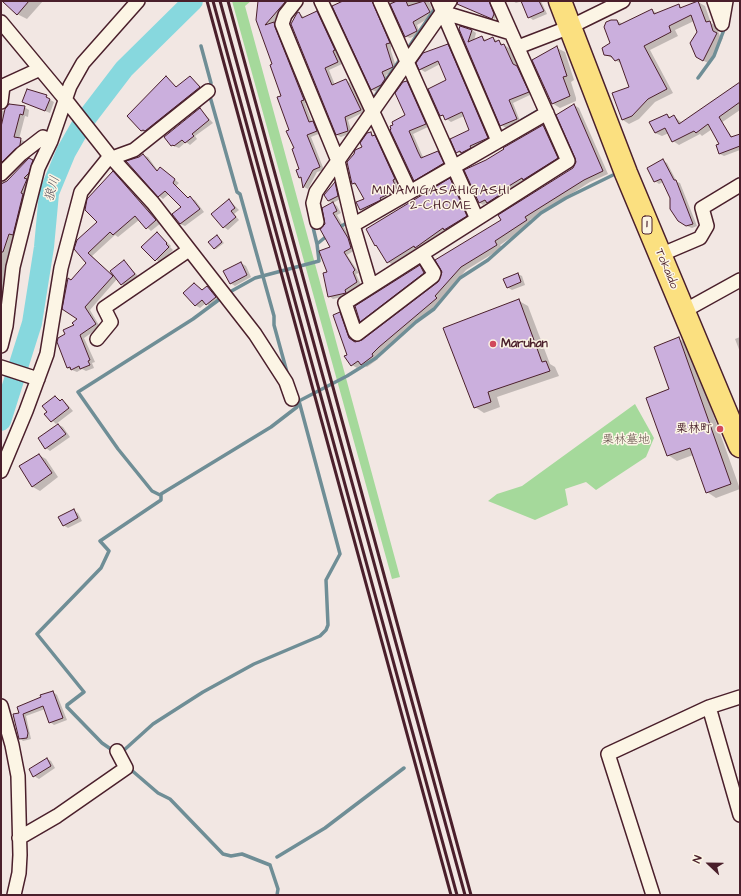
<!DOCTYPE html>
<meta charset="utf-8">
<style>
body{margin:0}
#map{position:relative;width:741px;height:896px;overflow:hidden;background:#f2e7e3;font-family:"Architects Daughter",sans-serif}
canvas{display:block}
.frame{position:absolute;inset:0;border:2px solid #4a1f2b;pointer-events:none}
.north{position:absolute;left:689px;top:844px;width:40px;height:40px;-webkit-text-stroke:3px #fcf5e5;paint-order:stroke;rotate:292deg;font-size:11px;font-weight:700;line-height:16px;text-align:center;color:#4a1f2b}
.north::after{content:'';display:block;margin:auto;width:14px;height:18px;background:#4a1f2b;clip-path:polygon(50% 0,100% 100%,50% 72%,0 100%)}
</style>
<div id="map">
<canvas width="741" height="896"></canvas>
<div class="frame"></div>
<div class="north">N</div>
</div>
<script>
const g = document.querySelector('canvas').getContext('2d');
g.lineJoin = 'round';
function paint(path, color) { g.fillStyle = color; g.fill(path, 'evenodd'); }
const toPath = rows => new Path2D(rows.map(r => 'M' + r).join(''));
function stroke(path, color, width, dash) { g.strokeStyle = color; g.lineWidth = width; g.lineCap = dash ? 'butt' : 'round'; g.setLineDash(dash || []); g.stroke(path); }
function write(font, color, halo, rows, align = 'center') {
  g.font = font + ' "Architects Daughter","Klee One",sans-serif'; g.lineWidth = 3; g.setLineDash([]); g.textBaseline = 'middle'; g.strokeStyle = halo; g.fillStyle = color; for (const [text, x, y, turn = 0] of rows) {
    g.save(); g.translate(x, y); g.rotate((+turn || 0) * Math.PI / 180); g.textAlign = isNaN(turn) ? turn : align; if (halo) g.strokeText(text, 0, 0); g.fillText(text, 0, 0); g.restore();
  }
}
const green = toPath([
 [232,1,251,1,245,6,400,577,392,579],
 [635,404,654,438,646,457,596,490,586,482,565,489,568,505,535,520,488,501,497,494,522,486]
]);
const shadow = toPath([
 [7,1,43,1,27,19,17,14],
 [260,1,292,1,274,23,279,25,308,102,305,103,312,122,317,124,321,133,311,137,324,170,317,172,308,189,304,187,302,179,299,177,300,170,282,96,274,64,257,20],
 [346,1,377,1,394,45,391,47,391,51,397,70,386,75,389,82,386,88,377,92,372,90,334,7],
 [390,1,429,1,434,15,417,25,420,34,410,38,405,36],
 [460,1,490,1,496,16,495,19,461,5],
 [513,1,541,1,547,14,533,20,529,17,522,1,516,3],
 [698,2,705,6,711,23,716,26,720,36,723,38,710,64,696,57,698,32,694,21,675,30,678,36,650,50,673,93,655,102,639,119,629,124,623,120,630,88,622,64,605,54,612,43,617,21,623,24,652,10,658,14,678,5,683,8],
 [317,12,321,15,339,52,337,53,342,64,329,70,335,85,346,80,350,83,364,112,348,120,352,133,341,137,337,135,292,24,299,13,305,18],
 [460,29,472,30,476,33,474,41,482,38,487,40,493,38,509,48,518,67,522,70,532,94,513,103,520,121,506,128,501,125],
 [448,45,452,48,492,140,466,155,457,152,471,131,464,116,451,122,441,115,447,81,440,64,425,72,420,69],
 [557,48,565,52,574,80,571,82,576,98,576,101,560,108,552,103],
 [190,77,204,90,146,133,141,131,166,78,177,88],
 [407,82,411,84,430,126,413,134,422,155,424,158,438,152,442,155,447,166,419,182,415,180,407,116],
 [740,84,740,110,702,136,700,134,679,145,673,141,669,133,662,136,655,133,667,115,671,118,674,116,682,123],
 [40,94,54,102,50,113,28,104],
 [9,105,24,107,29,110,28,117,25,116,19,139,26,142,1,171,1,131,3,121,1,120,1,110,4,111],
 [574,105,579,108,608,174,590,182,530,220,532,223,500,245,502,248,466,270,440,300,441,301,384,350,376,357,378,359,367,367,362,364,357,368,352,365,348,355,340,313,345,317,354,342,362,341,439,283,502,220,499,215,576,166],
 [200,109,213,123,195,136,197,139,190,145,186,142,179,148,171,145],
 [543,126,547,129,561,160,528,181,525,180,502,194,504,197,492,204,488,202,483,205,480,203,486,161],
 [726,129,733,138,740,135,740,150,724,156,720,154],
 [371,133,379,139,399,182,396,183,401,193,366,212,361,210,358,203,365,199,357,186,353,184,348,163,363,148],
 [143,155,148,157,158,171,160,168,179,183,176,186,189,199,195,200,204,212,185,226,180,224,182,207,169,194,163,199,159,196,128,162],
 [30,159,35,162,18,237,14,236,6,263,11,265,5,294,1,292,1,182,7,181],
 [663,161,667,163,677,182,680,183,697,226,692,228,687,226,663,182,659,184,655,181],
 [113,172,118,175,161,223,151,231,139,220,118,237,115,235,92,256,110,273,124,261,138,276,125,287,117,279,90,310,100,327,84,338,95,362,92,363,94,368,86,371,82,369,77,372,67,368,66,335,78,319,71,281,88,263,75,249,99,222],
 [450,179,454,182,471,219,420,249,418,248,393,265,388,262,376,245,367,229],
 [335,184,339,186,342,198,333,203,337,206,341,213,337,215,352,241,355,250,347,255,359,273,356,274,361,285,349,293,350,295,333,299,329,296,328,273,332,248,326,224,333,203,328,201],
 [229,200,239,210,234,214,239,220,228,230,224,227],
 [157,233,171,246,170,247,173,250,160,263,143,247],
 [217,236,224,243,216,249,214,248],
 [241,263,246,266,251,277,235,286,230,283],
 [420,266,427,275,364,323,361,321],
 [518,274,522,276,525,285,512,290,507,287],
 [199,287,203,291,207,287,212,290,220,300,211,307,206,303,200,308,195,305],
 [519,301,528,306,550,364,555,367,559,376,497,397,500,407,484,413,475,407],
 [740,337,740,352,735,339],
 [679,339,688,344,740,489,716,498,707,492,693,455,677,461,668,455,670,390],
 [55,397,66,403,73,411,56,424,46,414],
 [59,425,63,427,70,437,50,451,46,448],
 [39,455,46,459,58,477,40,491,33,487,21,467],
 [74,511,78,513,82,521,68,528,63,525],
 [53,692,57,695,67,720,54,725,50,722,45,709,26,716,31,739,23,741,20,738,21,714],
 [47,759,51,761,55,768,39,779,34,776]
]);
const stream = toPath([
 [201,46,211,83,209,93,237,192,240,194,274,316,274,325,288,376],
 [406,51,436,7],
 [698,78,714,56,725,27],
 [373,99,401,58],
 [522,120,539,110],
 [338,228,350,221],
 [317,244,328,235],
 [160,495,152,491,118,449,78,392,193,319,228,293,255,278,319,261,317,244,312,223],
 [115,752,102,743,67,707,67,705,84,692,37,634,101,568,109,551,100,541,161,500,161,494,271,427,297,407,295,399],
 [122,755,123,751,153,724,203,692,254,664,320,636,326,630,328,625,326,580,340,554,299,401,347,376,376,358,416,322,434,309,460,278,488,260,541,213,566,198,613,175],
 [129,768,158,793,170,799,223,854,231,856,242,854,270,865],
 [277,857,325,828,404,768],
 [270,865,278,889,277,895]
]);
const river = toPath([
 [1,421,32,323,44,247,49,193,66,152,82,124,124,69,193,1]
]);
const building = toPath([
 [2,1,29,1,17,15,2,1],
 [258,1,286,1,265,25,274,22,275,27,304,100,301,101,309,122,313,121,317,131,307,135,320,167,313,170,303,188,301,177,299,178,296,170,299,169,292,149,294,148,286,131,289,130,277,97,281,96,270,65,272,64,256,20,258,1],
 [343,1,372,1,390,43,386,44,387,48,393,67,382,72,385,79,381,85,371,90,332,6,343,1],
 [397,1,406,1,408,6,424,1,430,12,413,22,417,31,405,37,390,4,397,1],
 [458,1,489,1,494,14,492,19,457,4,458,1],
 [521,1,539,1,544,11,528,18,521,1],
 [698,1,706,22,710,21,713,31,717,33,703,61,696,57,690,43,697,32,691,15,669,26,671,32,644,46,667,89,648,99,632,116,622,120,612,93,629,87,619,59,615,61,611,56,604,55,602,48,610,43,604,27,606,22,611,20,617,20,619,25,652,9,654,14,679,4,680,8,698,1],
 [317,11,335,50,333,51,338,62,325,68,332,85,346,79,361,110,345,117,348,131,336,135,291,24,297,13,299,12,302,18,317,11],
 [460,26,472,30,468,42,482,36,484,41,493,37,495,42,499,40,501,45,504,44,513,64,517,66,529,92,509,100,517,119,500,126,459,29,460,26],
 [448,44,488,138,470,146,471,148,461,153,460,151,456,153,450,139,469,130,462,112,445,120,443,115,440,116,428,89,446,80,438,61,419,70,416,63,423,53,448,44],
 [557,46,567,76,563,77,570,96,552,104,532,60,557,46],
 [166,76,176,87,190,76,200,87,145,131,143,130,141,131,127,116,166,76],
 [407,81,426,124,409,131,418,152,421,158,438,151,444,163,414,181,390,130,391,129,390,126,393,125,392,122,405,115,395,93,403,82,407,81],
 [740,82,740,102,719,117,731,137,740,134,740,146,719,154,716,145,719,144,708,124,696,133,694,131,672,142,665,128,655,133,649,122,667,114,669,118,674,115,679,124,740,82],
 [27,89,47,95,46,97,50,99,45,111,22,102,27,89],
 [9,104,25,106,23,115,20,114,14,137,21,138,20,145,1,163,1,127,5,109,9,104],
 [574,104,603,171,584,180,525,217,527,220,495,241,497,245,461,267,435,296,437,298,379,347,372,354,373,356,361,365,358,361,351,366,344,356,347,355,333,315,340,312,349,338,355,342,362,340,438,282,442,272,435,260,501,220,498,215,573,168,576,162,575,158,556,115,574,104],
 [200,108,209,120,192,134,194,136,185,143,182,140,174,146,173,145,171,146,164,137,200,108],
 [543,125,558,158,523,180,522,178,499,192,501,194,487,203,485,200,479,203,464,170,486,160,504,149,503,148,543,125],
 [371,132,372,136,375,135,395,179,393,180,397,190,380,198,381,200,360,210,356,202,364,199,355,183,352,184,347,162,354,154,355,150,362,147,360,143,367,133,371,132],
 [143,154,157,171,160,167,175,179,173,183,188,198,190,196,200,209,180,224,172,214,181,207,165,191,158,197,126,161,139,157,143,154],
 [29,158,33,160,29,173,24,178,27,179,21,193,23,194,13,235,9,234,3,252,1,252,1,184,7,181,29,158],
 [663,159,674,180,676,180,693,224,686,226,678,221,670,209,670,198,661,179,654,182,647,168,663,159],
 [113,171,156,220,146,229,135,216,113,235,110,232,88,253,113,276,85,307,96,324,80,335,90,360,88,361,90,365,80,369,79,366,71,370,70,367,67,368,57,342,58,338,65,334,63,330,74,325,72,323,77,319,62,309,68,278,71,280,86,263,74,249,77,240,97,222,85,210,87,199,113,171],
 [450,178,467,216,444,230,443,228,415,248,414,246,387,263,376,245,375,246,366,229,450,178],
 [335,182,338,196,328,201,324,195,335,182],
 [229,199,235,208,231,211,236,217,223,228,211,214,229,199],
 [333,202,337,211,333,213,348,238,351,248,344,252,355,270,353,272,357,282,345,290,346,293,328,297,323,273,327,272,319,251,330,247,320,229,325,224,322,208,333,202],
 [157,232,167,243,166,244,169,247,155,261,141,247,157,232],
 [217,235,222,242,214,249,208,242,217,235],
 [124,260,135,274,121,285,110,271,124,260],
 [241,262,247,275,230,284,223,271,241,262],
 [420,265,424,273,360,322,355,306,420,265],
 [518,273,521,282,507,288,503,279,518,273],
 [194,283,202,290,207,286,216,297,206,305,202,300,195,306,183,293,194,283],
 [519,299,542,362,546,361,550,371,488,392,491,402,474,408,443,328,519,299],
 [679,337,731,484,706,493,690,448,667,456,646,398,669,389,654,347,679,337],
 [55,396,60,401,62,399,69,408,51,422,44,414,47,412,42,406,55,396],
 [58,424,66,434,45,449,38,438,58,424],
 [39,454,52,473,32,487,19,466,39,454],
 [74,509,78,518,63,526,58,517,74,509],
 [53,691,63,718,49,723,43,706,23,714,28,733,27,738,19,739,13,714,19,713,17,707,41,697,40,695,53,691],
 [47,758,51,766,33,777,29,769,47,758]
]);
const street = toPath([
 [296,1,285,15,282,24,338,161,353,225,371,286],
 [321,1,410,192],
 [380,1,477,219],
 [438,1,498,141],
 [714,1,722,24],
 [442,12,511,33],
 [1,22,65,99,110,156,153,203,255,334,286,382,292,399],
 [722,24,726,1],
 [518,47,570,27,623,1],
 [3,86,40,69],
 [1,102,3,86],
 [112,158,134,150,208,91],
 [1,174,21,154,43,137,51,141],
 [317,222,313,203,316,192,450,1],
 [353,225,547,113],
 [422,254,434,273,433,276,357,334,355,332,345,303,568,161,497,1],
 [660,255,700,238,707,226,702,208,740,185],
 [684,311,740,280],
 [97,339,111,322,104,308,189,250],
 [1,346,6,326,13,267,38,168,51,141,70,86,83,63,138,1],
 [1,367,38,379],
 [1,471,26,411,47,354,61,268,81,192,110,156],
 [1,706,12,745,18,776,20,855,19,873,14,895],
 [709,707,740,815],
 [19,838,57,816,126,768,117,751],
 [653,895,608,754,709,707,740,697]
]);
const highway = toPath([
 [560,1,626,173,740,446]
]);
const rail = toPath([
 [207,1,451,895],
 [213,1,457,895],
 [220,1,465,895],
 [228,1,471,895]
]);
const markers = [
 [493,344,4,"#d1495b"],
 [720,429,4,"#d1495b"]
];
const shields = [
 [647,225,10]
];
const shieldNames = [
 ["1",647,225]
];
const streetNames = [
 ["Tokaido",666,269,67]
];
const poiNames = [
 ["Maruhan",501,344],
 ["栗林町",712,429,"right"]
];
const parkNames = [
 ["栗林墓地",626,440]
];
const waterNames = [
 ["狼川",53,189,-75]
];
const neighbourhoodNames = [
 ["MINAMIGASAHIGASHI",441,191],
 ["2-CHOME",441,206]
];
paint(green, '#a5d99b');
paint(shadow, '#0003');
stroke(stream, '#6f8e96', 3.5);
stroke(river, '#87d8de', 20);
paint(building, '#cbafdd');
stroke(building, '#4a1f2b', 1);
stroke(street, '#4a1f2b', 16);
stroke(highway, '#4a1f2b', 25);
stroke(street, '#fcf5e5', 13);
stroke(highway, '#fbe080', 22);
stroke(rail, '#4a1f2b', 3);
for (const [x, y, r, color] of markers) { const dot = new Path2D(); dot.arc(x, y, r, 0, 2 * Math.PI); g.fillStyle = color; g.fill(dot); stroke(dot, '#fcf5e5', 1.5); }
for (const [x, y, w] of shields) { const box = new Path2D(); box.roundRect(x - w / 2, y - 9, w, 18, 3); g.fillStyle = '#fcf5e5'; g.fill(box); stroke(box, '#4a1f2b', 1); }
write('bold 11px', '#4a1f2b', null, shieldNames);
write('12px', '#4a1f2b', '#fcf5e5', streetNames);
write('bold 12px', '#4a1f2b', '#fcf5e5', poiNames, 'left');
write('12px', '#614e47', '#fcf5e5', parkNames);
write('italic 13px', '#5c5661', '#fcf5e5', waterNames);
g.letterSpacing = '1px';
write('13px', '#4a1f2b', '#fcf5e5', neighbourhoodNames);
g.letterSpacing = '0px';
</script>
